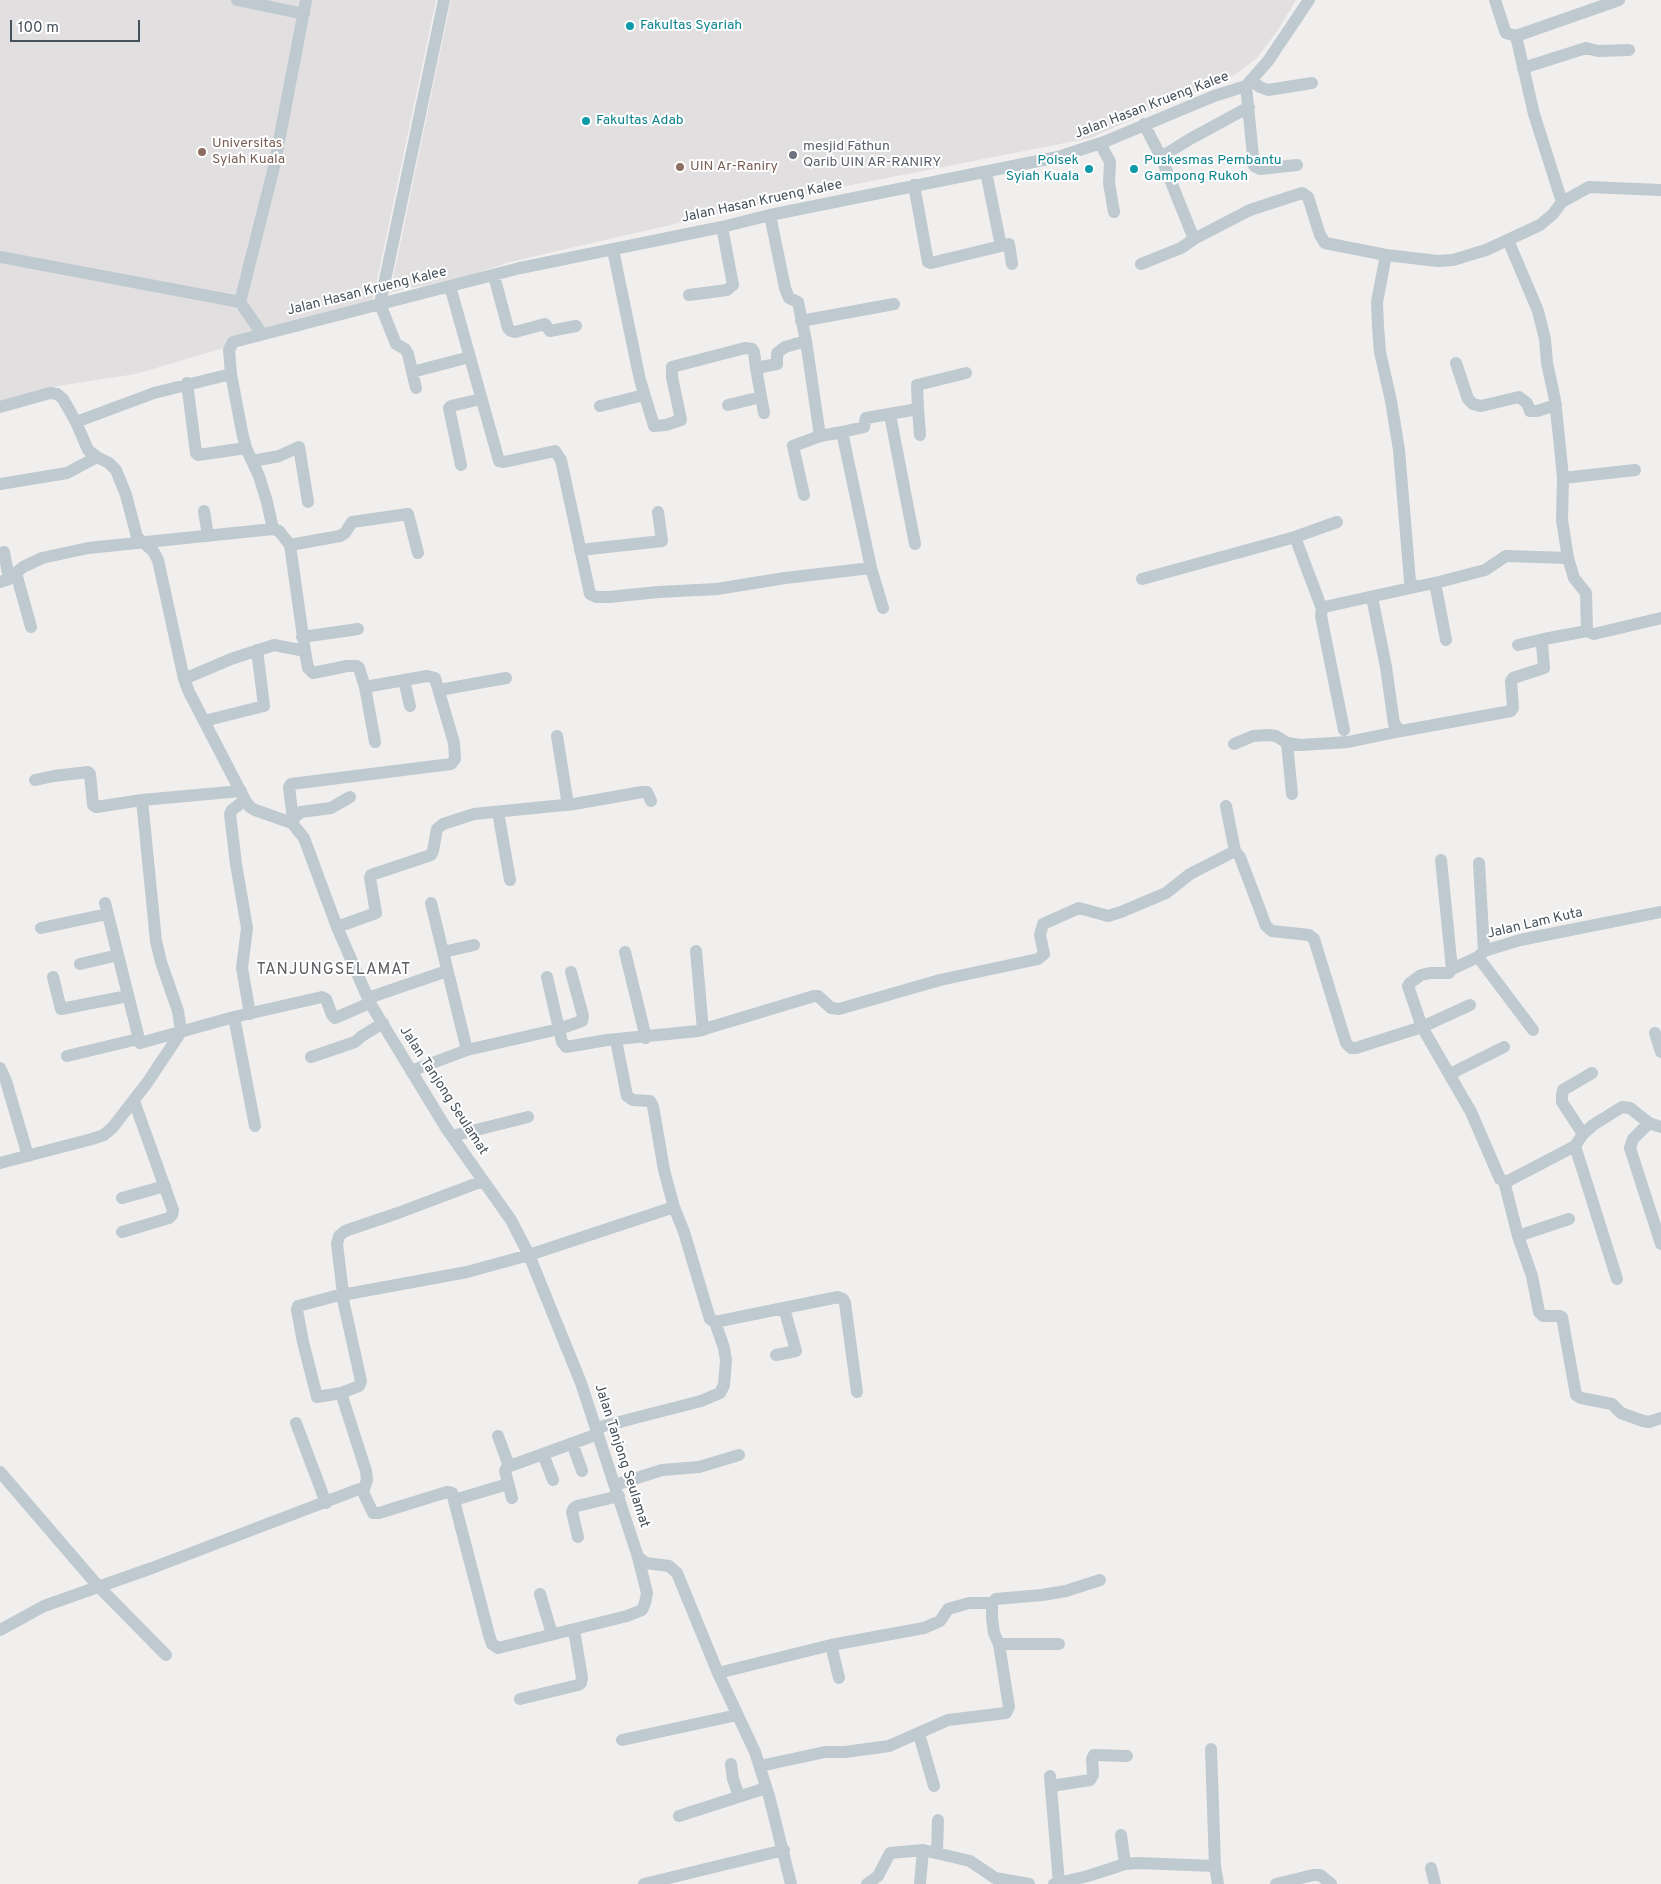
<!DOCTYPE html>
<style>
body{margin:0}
#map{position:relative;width:1661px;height:1884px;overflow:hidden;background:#f1eeee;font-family:Overpass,sans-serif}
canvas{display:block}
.scale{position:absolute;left:10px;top:20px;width:130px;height:22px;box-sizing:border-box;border:2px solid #46525b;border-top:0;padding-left:6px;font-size:15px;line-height:18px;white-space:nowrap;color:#46525b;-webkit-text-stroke:4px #fff;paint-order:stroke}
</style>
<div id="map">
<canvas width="1661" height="1884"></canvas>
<div class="scale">100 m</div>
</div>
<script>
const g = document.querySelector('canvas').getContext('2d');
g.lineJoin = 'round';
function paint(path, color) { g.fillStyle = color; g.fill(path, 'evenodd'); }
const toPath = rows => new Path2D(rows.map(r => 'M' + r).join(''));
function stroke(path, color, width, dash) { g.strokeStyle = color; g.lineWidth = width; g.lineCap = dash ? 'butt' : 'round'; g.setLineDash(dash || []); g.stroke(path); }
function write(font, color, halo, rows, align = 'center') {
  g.font = font + ' Overpass,sans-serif'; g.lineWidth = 4; g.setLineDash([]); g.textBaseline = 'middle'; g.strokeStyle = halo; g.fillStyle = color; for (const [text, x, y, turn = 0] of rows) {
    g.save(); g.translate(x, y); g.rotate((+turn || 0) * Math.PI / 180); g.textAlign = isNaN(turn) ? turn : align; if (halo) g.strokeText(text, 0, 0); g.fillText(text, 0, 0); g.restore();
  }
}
const education = toPath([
 [0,0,436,0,372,304,136,374,57,386,0,403],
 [451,0,1296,0,1278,30,1257,58,1236,74,1090,138,796,196,510,262,444,284,408,288,390,293]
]);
const minor = toPath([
 [237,0,304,14],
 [1495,0,1505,31,1506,33,1516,36,1534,114,1562,202],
 [1516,36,1619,0],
 [1523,68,1586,48,1598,51,1629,50],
 [1251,80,1260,87,1268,90,1312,83],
 [1246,86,1254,166,1260,169,1297,165],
 [1144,124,1161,157,1194,239,1250,210,1302,193,1308,197,1320,235,1325,243,1386,255,1438,261,1453,260,1486,250,1540,225,1553,214,1562,202,1589,187,1661,190],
 [1100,143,1110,162,1109,183,1114,212],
 [1161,157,1190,139,1249,107],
 [986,172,1001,246,1009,244,1012,264],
 [914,185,928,262,931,263,1001,246],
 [613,250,640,380,654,426,666,425,681,420,672,377,672,367,745,348,752,349,754,352,756,368,777,364,777,353,785,347,806,341,798,302,789,298,785,288,770,215],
 [1386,255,1377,302,1378,326,1380,352,1391,401,1399,450,1410,581,1415,587,1439,582,1485,570,1506,556,1568,558],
 [0,257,240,302,262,334],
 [1141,264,1181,248,1194,239],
 [494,276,508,328,511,331,515,332,545,324,550,331,576,326],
 [450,286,499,461,504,462,555,451,561,460,590,594,596,597,609,597,658,592,717,589,785,578,871,568],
 [689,295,727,290,733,285,722,227],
 [240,302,274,167,306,0],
 [801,321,894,304],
 [806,341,820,436,842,432,871,568,883,608],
 [1456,363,1468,399,1473,404,1481,406,1519,397,1527,403,1530,411,1537,411,1556,405],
 [756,368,764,413],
 [412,372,470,357],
 [187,383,196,453,198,455,246,448],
 [416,388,408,354,405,349,396,344,380,304,444,0],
 [728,405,761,397],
 [600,406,644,395],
 [0,407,50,393,57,394,63,399,76,422,88,450,97,457,109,463,116,470,126,495,137,537,153,551,158,560,184,679,189,692,245,800,250,807,255,810,292,823,304,838,337,927,370,1003,446,1128,511,1220,529,1255,581,1383,638,1557,646,1563,669,1566,677,1573,718,1673,755,1752,769,1796,791,1884],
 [918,409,920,435],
 [890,415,915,544],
 [76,422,154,393,231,374],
 [842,432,864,427,866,418,918,409,917,385,966,373],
 [253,461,279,456,299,447,308,502],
 [461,465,449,408,451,406,481,399],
 [1563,478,1635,470],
 [0,484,67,473,97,457],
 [804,495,793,446,820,436],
 [204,511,208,536],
 [273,529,267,502,259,476,246,448,242,432,231,374,229,350,233,342,520,268,722,227,770,215,1058,157,1104,142,1214,96,1246,86,1268,61,1309,0],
 [1295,537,1337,522],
 [580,550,662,541,658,512],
 [4,552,9,579],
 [16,573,23,567,42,558,88,548,273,529,279,531,290,545],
 [1142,579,1295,537,1322,609],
 [0,582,9,579,16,573,31,627],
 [1435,583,1446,640],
 [1372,597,1386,667,1394,724,1401,731,1511,711,1513,708,1511,681,1513,678,1544,668,1542,644,1544,639,1587,631,1586,593,1574,578,1568,558,1562,520,1563,478,1560,447,1555,400,1547,363,1545,339,1538,311,1508,240],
 [1587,631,1594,634,1661,618],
 [302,637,358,629],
 [1518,645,1544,639],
 [305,651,308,668,313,673,347,666,357,666,359,668,365,687,375,742],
 [184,679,231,659,274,645,305,651,290,545,340,536,345,533,352,522,408,514,418,553],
 [404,680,410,706],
 [439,690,506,678],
 [204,721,264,706,257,650],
 [1344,730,1321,616,1322,609,1324,607,1415,587],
 [557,736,568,805],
 [1287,743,1292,794],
 [1234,744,1253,736,1269,735,1276,736,1287,743,1301,745,1348,742,1401,731],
 [35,780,54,776,88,772,90,774,93,805,96,807,142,800,241,791],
 [245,800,232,810,230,814,236,864,247,928,242,968,250,1014],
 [1226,806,1235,851,1240,857,1266,926,1272,931,1309,935,1314,939,1346,1043,1351,1048,1356,1048,1422,1027,1470,1005],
 [498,812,510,880],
 [293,819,301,812,331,808,350,797],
 [292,823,293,819,289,787,291,784,451,764,455,759,454,743,435,678,427,676,365,687],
 [1441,860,1452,969],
 [1479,863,1484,951],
 [105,903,140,1043,234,1017,322,997,326,999,332,1015,335,1018,370,1003],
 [431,903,467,1050],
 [1661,912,1520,940,1484,951,1478,957,1452,969,1449,973,1430,973,1421,975,1410,983,1408,986,1422,1027,1471,1112,1500,1179,1504,1181,1508,1181,1575,1146,1583,1134,1593,1125,1622,1107,1630,1108,1649,1123,1661,1127],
 [337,927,376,913,370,878,371,875,431,855,433,851,437,829,443,824,474,814,574,804,642,792,647,792,651,801],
 [41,928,107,914],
 [696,951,703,1030],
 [443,952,474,945],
 [625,952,646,1038],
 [1478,957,1533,1030],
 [80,964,118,955],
 [53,977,61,1009,128,996],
 [547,977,562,1042,566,1047,607,1040,698,1031,814,996,818,996,831,1008,839,1009,940,980,1038,959,1044,954,1040,935,1043,924,1079,908,1108,916,1121,912,1166,893,1190,874,1235,851],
 [368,998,447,971],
 [234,1017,255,1126],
 [1655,1033,1661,1052],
 [616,1040,627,1096,633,1100,650,1101,653,1106,664,1170,674,1207,684,1232,710,1319,715,1322,838,1297,843,1299,845,1303,857,1392],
 [67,1056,138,1039],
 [311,1057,355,1042,362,1036,383,1023],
 [0,1068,6,1081,28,1156],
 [411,1071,467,1050,559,1029,582,1021,583,1016,571,972],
 [1450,1074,1504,1047],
 [1649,1123,1633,1139,1630,1148,1661,1244],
 [1583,1134,1562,1102,1562,1095,1563,1090,1592,1073],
 [452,1136,528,1117],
 [1575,1146,1617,1279],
 [0,1163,92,1139,104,1135,113,1127,147,1083,181,1032,178,1011,161,962,156,941,142,800],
 [1504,1181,1518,1236,1532,1276,1539,1312,1543,1316,1560,1316,1562,1317,1576,1395,1581,1398,1612,1404,1621,1413,1643,1421,1649,1422,1661,1418],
 [122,1198,165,1186],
 [122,1232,169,1218,172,1215,173,1210,134,1101],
 [1518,1236,1569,1219],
 [776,1355,796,1351,784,1308],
 [341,1393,359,1386,361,1381,342,1295,467,1272,529,1255,674,1207],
 [296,1423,326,1503],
 [596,1428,701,1401,720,1393,724,1385,726,1360,724,1348,715,1322],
 [498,1436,509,1466],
 [572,1443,582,1471],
 [543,1454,553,1480],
 [0,1472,98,1586,166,1655],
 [615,1485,662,1470,699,1467,739,1455],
 [363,1492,367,1480,366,1471,341,1393,317,1397,303,1342,297,1310,298,1306,343,1294,337,1244,339,1236,345,1231,398,1213,483,1181],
 [512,1498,505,1471,507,1467,598,1434],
 [454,1500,508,1484],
 [578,1537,572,1512,574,1508,577,1506,619,1496],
 [540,1594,552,1634],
 [0,1630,44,1606,152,1568,359,1489,363,1492,373,1513,379,1513,447,1492,452,1493,489,1635,492,1644,498,1648,627,1616,642,1610,645,1603,647,1593,638,1557],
 [999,1644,1059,1644],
 [831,1645,839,1678],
 [718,1673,831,1645,924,1628,940,1621,948,1609,969,1603,992,1603,996,1599,1042,1595,1066,1591,1100,1580],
 [520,1699,578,1685,581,1683,582,1678,574,1630],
 [919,1734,934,1786],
 [622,1740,737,1715],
 [1211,1749,1215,1866],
 [731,1764,733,1779,739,1796],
 [760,1766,825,1752,845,1752,889,1746,948,1720,1006,1713,1009,1707,999,1644,994,1633,992,1618,992,1603],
 [1050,1776,1059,1883],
 [1051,1786,1090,1780,1093,1775,1092,1759,1094,1755,1127,1756],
 [679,1816,766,1788],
 [1121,1835,1125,1864],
 [937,1852,938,1820],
 [1431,1868,1435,1884],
 [644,1884,784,1850],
 [867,1884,878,1876,890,1853,923,1850,970,1861,995,1878,1029,1884],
 [920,1884,923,1850],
 [1054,1884,1088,1876,1125,1864,1137,1863,1215,1866,1218,1884],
 [1276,1884,1313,1875,1320,1875,1331,1884]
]);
const markers = [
 [630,26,5,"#0f9aa8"],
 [586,121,5,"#0f9aa8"],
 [202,152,5,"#8d6e63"],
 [793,155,5,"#6b7280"],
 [680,167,5,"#8d6e63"],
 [1089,169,5,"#0f9aa8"],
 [1134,169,5,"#0f9aa8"]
];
const cultureNames = [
 ["Fakultas Syariah",640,26],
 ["Fakultas Adab",596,121],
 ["Polsek",1079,161,"right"],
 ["Syiah Kuala",1079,177,"right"],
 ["Puskesmas Pembantu",1144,161],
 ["Gampong Rukoh",1144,177]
];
const streetNames = [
 ["Jalan Hasan Krueng Kalee",1152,106,-21],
 ["Jalan Hasan Krueng Kalee",762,202,-12],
 ["Jalan Hasan Krueng Kalee",367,292,-14],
 ["Jalan Lam Kuta",1535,924,-13],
 ["Jalan Tanjong Seulamat",443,1091,57],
 ["Jalan Tanjong Seulamat",621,1456,72]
];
const educationNames = [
 ["Universitas",212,144],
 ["Syiah Kuala",212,160],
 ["UIN Ar-Raniry",690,167]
];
const worshipNames = [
 ["mesjid Fathun",803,147],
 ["Qarib UIN AR-RANIRY",803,163]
];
const quarterNames = [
 ["TANJUNGSELAMAT",334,971]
];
paint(education, '#e2dfe0');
stroke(minor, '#bec9d0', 12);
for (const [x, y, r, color] of markers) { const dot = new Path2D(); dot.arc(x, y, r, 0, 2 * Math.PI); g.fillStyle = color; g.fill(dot); stroke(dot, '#fff', 2); }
write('14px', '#0d838f', '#fff', cultureNames, 'left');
write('14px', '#46525b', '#fff', streetNames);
write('14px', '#785e54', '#fff', educationNames, 'left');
write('14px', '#5b616d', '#fff', worshipNames, 'left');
g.letterSpacing = '1px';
write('16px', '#5b5f63', '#fff', quarterNames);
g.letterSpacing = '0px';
</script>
